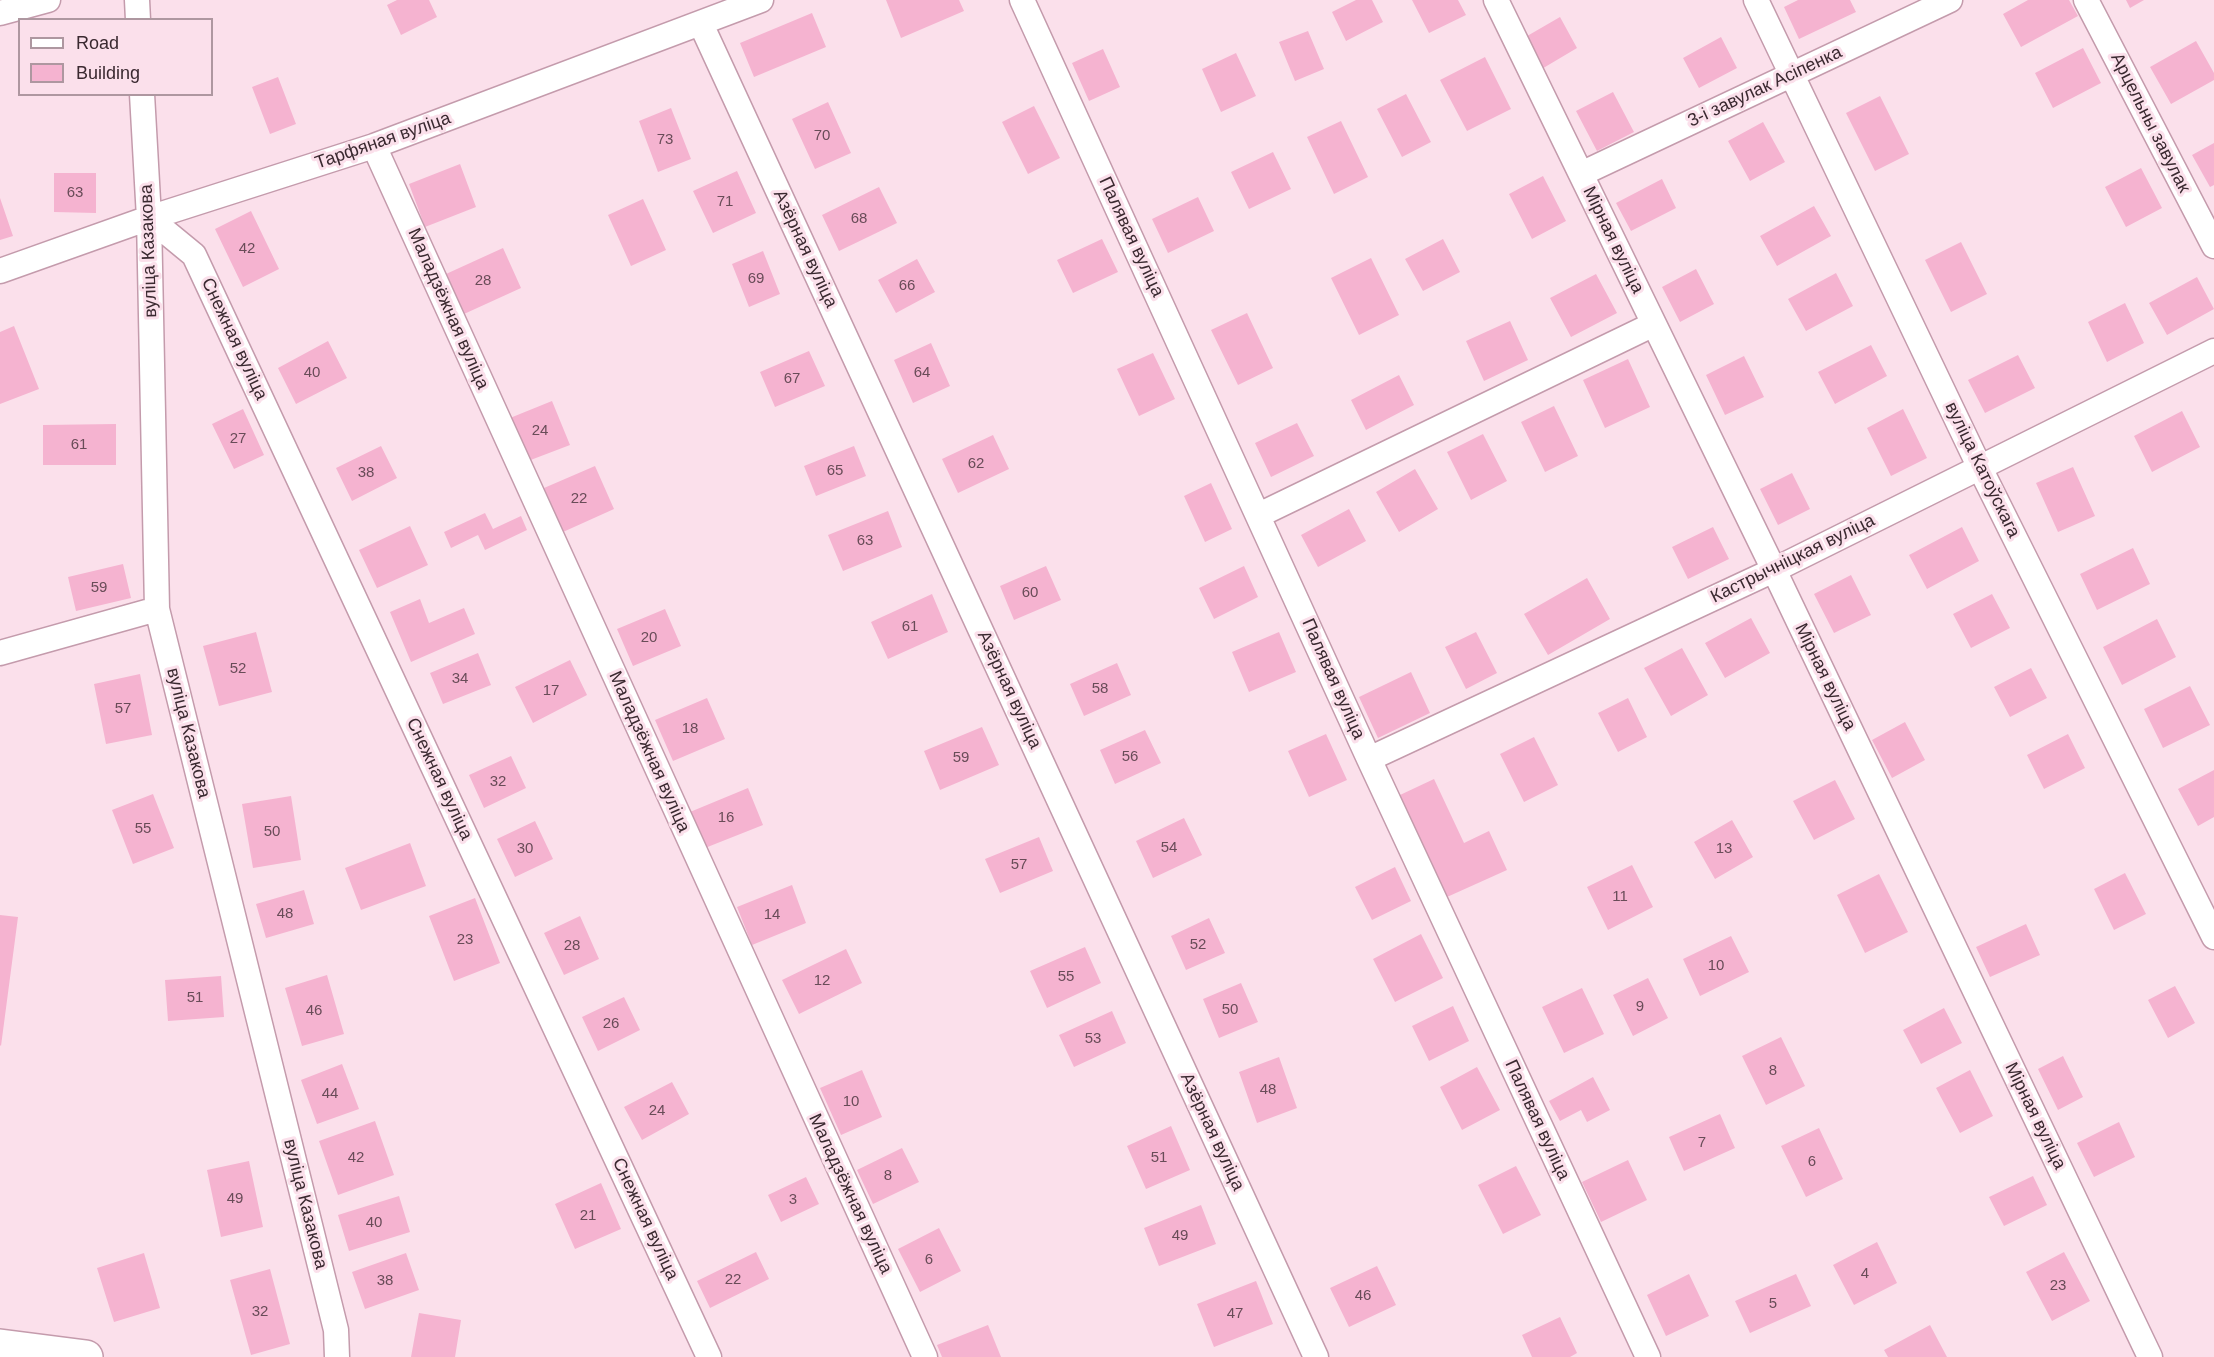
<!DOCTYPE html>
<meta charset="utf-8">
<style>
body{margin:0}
#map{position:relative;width:2214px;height:1357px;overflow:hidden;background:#fbe0eb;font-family:Arial,sans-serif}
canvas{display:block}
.legend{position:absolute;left:18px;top:18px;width:195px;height:78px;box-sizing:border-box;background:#fbe0eb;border:2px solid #ae97a0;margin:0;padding:8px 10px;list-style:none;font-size:18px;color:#3a2930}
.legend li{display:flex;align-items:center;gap:12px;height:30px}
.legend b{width:30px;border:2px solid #ae97a0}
</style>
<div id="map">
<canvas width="2214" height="1357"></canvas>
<ul class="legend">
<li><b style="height:8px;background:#fff"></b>Road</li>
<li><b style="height:16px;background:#f5b3d0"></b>Building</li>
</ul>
</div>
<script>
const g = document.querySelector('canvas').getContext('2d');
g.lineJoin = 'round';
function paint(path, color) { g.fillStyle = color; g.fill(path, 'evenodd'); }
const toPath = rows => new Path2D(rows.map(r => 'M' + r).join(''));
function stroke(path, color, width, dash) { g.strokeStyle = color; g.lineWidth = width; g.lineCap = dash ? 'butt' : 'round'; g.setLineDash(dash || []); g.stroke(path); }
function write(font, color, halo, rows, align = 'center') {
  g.font = font + ' Arial,sans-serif'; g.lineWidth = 6; g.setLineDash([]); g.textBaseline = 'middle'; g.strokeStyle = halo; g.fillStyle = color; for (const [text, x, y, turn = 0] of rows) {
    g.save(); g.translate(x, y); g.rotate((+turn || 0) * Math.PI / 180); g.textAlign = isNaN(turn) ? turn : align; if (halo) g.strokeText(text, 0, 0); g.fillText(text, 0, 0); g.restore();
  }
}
const building = toPath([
 [397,0,429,0,437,17,401,35,387,5],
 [886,0,959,0,964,11,901,38],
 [1356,0,1372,0,1383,22,1346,41,1332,12],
 [1412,0,1458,0,1466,15,1429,33],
 [1798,0,1850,0,1856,12,1799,39,1784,7],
 [2028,0,2069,0,2078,16,2021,47,2003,14],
 [2126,0,2144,0,2130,8],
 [812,13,826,47,754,77,740,43],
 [1560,17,1577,48,1540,70,1522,39],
 [1308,31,1324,69,1295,81,1279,42],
 [1721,37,1737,68,1699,88,1683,58],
 [2196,41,2214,73,2214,80,2171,104,2150,67],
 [2083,48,2101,83,2053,108,2035,73],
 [1103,49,1120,87,1089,101,1072,63],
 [1236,53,1256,96,1221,112,1202,69],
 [1485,57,1511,109,1467,131,1440,80],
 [278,77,296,124,270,134,252,87],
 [1613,92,1634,132,1597,151,1576,111],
 [1406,94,1431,142,1402,157,1377,109],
 [1880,96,1909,154,1875,171,1846,113],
 [828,102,851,153,815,169,792,119],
 [1034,106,1060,158,1028,174,1002,122],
 [671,108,691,159,658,172,639,121],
 [1341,121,1368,177,1334,194,1307,137],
 [1763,122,1785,162,1750,181,1728,141],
 [2214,143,2214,185,2210,187,2192,155],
 [1273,152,1291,189,1249,209,1231,172],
 [460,164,476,207,425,227,409,184],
 [2141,168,2162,208,2126,227,2105,187],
 [737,171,756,213,713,233,693,191],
 [54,173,96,173,96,213,54,212],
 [1543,176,1566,221,1532,239,1509,194],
 [1662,179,1676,208,1631,231,1616,203],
 [879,187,897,223,839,251,822,215],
 [1198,197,1214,231,1168,253,1152,219],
 [0,198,13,236,0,240],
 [643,199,666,250,631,266,608,215],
 [1814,206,1831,236,1777,266,1760,236],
 [251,211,279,269,243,287,215,229],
 [1102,239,1118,272,1073,293,1057,260],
 [1443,239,1460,272,1423,291,1405,259],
 [1961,242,1987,294,1951,312,1925,260],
 [503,248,521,288,464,314,446,274],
 [763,251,780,294,749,307,732,264],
 [1371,258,1399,315,1359,335,1331,278],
 [917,259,935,292,896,313,878,280],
 [1696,269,1714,304,1680,322,1662,287],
 [1836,273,1853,306,1806,331,1788,299],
 [1596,274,1617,313,1571,337,1550,298],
 [2197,277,2214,309,2167,335,2149,303],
 [2125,303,2144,343,2107,362,2088,322],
 [1247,313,1273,368,1238,385,1211,330],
 [1510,321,1528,360,1484,381,1466,341],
 [14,326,39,389,0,404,0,332],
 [328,341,347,378,296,404,278,368],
 [931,343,950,386,913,403,894,360],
 [1871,345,1887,376,1835,404,1818,372],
 [809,351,825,386,775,407,760,372],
 [1153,353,1175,399,1139,416,1117,369],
 [2018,355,2035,388,1985,413,1968,380],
 [1744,356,1764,397,1725,415,1706,375],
 [1628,359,1650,407,1605,428,1583,380],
 [1399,375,1414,405,1366,430,1351,400],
 [552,401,570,445,528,461,510,418],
 [1554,406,1578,456,1545,472,1521,422],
 [243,409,264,455,234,469,212,424],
 [1903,409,1927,458,1891,476,1867,428],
 [2182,411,2200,447,2152,472,2134,436],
 [1297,423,1314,456,1271,477,1255,443],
 [116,424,116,465,43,465,43,425],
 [1483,434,1507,481,1471,500,1447,452],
 [993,435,1009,469,958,493,942,459],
 [381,446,397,478,352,501,336,468],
 [854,446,866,476,816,496,804,466],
 [595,466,614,509,563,532,544,488],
 [2073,467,2095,516,2058,532,2036,483],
 [1415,469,1438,509,1399,532,1376,492],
 [1792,473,1810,509,1778,525,1760,489],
 [1211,483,1232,529,1205,542,1184,496],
 [1349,509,1366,541,1318,567,1301,535],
 [888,511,902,547,843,571,828,535],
 [485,513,493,529,521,516,527,530,485,550,478,535,451,548,444,532],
 [410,526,428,565,377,588,359,550],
 [1713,527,1729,559,1688,579,1672,547],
 [1962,527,1979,561,1927,589,1909,555],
 [2133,548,2150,584,2097,610,2080,574],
 [123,564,131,598,76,611,68,577],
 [1046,566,1061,600,1014,620,1000,586],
 [1244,566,1258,597,1214,619,1199,588],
 [1851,575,1871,615,1834,633,1814,594],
 [1587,578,1610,619,1548,655,1524,614],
 [932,594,948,632,888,659,871,622],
 [1992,594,2010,628,1971,648,1953,614],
 [420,599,429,623,464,608,475,634,411,662,390,612],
 [665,609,681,646,633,666,617,629],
 [1751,618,1770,653,1725,678,1705,643],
 [2157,619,2176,657,2122,685,2103,647],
 [256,632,272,692,219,706,203,646],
 [1279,632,1296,672,1249,692,1232,652],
 [1476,632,1497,673,1466,689,1445,647],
 [1682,648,1708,695,1671,716,1644,668],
 [478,653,491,685,443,704,430,673],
 [570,660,587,695,533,723,515,687],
 [1117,663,1131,695,1084,716,1070,684],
 [2031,668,2047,698,2010,717,1994,687],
 [1411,672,1430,713,1378,738,1359,697],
 [140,674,152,735,106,744,94,684],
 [2190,686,2210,725,2163,748,2144,709],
 [707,698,725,739,673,761,655,720],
 [1628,698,1647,737,1618,752,1598,713],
 [1905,722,1925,760,1892,778,1872,740],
 [982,727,999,765,940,790,924,751],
 [1145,730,1161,763,1115,784,1100,750],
 [1326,734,1347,780,1309,797,1288,751],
 [2068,734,2085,768,2044,789,2027,755],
 [1534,737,1558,785,1524,802,1500,754],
 [511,756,526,788,484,808,469,775],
 [2214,770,2214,817,2198,826,2178,789],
 [1434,779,1464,843,1489,831,1507,870,1447,897,1400,795],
 [1835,780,1855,819,1814,840,1793,801],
 [748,788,763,825,705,848,690,812],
 [153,794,174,848,133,864,112,810],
 [291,796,301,860,253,868,242,804],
 [1184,818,1202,855,1153,878,1136,841],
 [1732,820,1753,857,1715,879,1694,842],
 [535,821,553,859,515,877,497,839],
 [1039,837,1053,871,1000,893,985,859],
 [410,843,426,886,361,910,345,868],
 [1632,865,1653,907,1608,930,1587,887],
 [1395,867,1411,901,1372,920,1355,887],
 [2125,873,2146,914,2114,930,2094,889],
 [1879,874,1908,932,1865,953,1837,895],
 [792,885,806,923,752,945,737,907],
 [304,890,314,924,266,938,256,904],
 [475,898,500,963,454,981,429,916],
 [0,915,18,917,1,1046,0,1045],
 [580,916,599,959,564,975,544,933],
 [1209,918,1225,953,1186,970,1171,936],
 [2026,924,2040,955,1990,977,1976,947],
 [1421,934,1443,978,1395,1002,1373,959],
 [1731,936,1749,972,1700,996,1683,959],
 [1085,947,1101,983,1047,1008,1030,971],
 [846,949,862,983,799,1014,782,980],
 [327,975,344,1034,302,1046,285,988],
 [221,976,224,1017,168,1021,165,980],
 [1648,978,1668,1018,1633,1036,1613,995],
 [1241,983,1258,1022,1219,1038,1203,999],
 [2175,986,2195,1023,2168,1038,2148,1000],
 [1582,988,1604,1034,1564,1053,1542,1007],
 [624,997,640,1030,598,1051,582,1017],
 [1453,1006,1469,1041,1429,1061,1412,1026],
 [1944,1008,1962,1043,1921,1064,1903,1030],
 [1112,1011,1126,1043,1074,1067,1059,1035],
 [1781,1037,1805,1086,1766,1105,1742,1056],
 [2063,1056,2083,1097,2058,1110,2038,1069],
 [1279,1057,1297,1108,1257,1123,1239,1072],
 [342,1064,359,1109,317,1124,301,1080],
 [1477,1067,1500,1110,1462,1130,1440,1087],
 [862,1070,882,1117,841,1135,820,1088],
 [1970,1070,1993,1116,1960,1133,1936,1088],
 [1593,1077,1610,1110,1587,1122,1581,1110,1560,1121,1549,1101],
 [672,1082,689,1114,642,1140,624,1107],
 [1720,1114,1735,1148,1684,1171,1669,1137],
 [375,1121,394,1175,338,1195,319,1141],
 [2119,1122,2135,1157,2094,1177,2077,1143],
 [1171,1126,1190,1170,1146,1189,1127,1146],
 [1819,1128,1843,1179,1806,1197,1781,1146],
 [902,1148,919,1182,873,1204,857,1170],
 [1628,1160,1647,1200,1601,1222,1582,1182],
 [249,1161,263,1227,221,1237,207,1170],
 [1516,1166,1541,1215,1503,1234,1478,1185],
 [2033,1176,2047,1205,2004,1226,1989,1197],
 [806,1177,819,1204,781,1222,768,1195],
 [601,1183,621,1229,575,1249,555,1204],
 [399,1196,410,1232,349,1251,338,1215],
 [1201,1205,1216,1244,1159,1266,1144,1228],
 [939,1228,961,1271,920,1292,898,1249],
 [1877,1242,1897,1283,1854,1305,1833,1265],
 [756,1252,769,1279,710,1308,697,1281],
 [2064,1252,2090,1301,2052,1321,2026,1272],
 [144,1253,160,1308,114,1322,97,1268],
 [406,1253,419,1290,365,1309,352,1272],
 [1377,1266,1396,1305,1349,1327,1330,1288],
 [270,1269,290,1344,251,1355,230,1280],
 [1689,1274,1709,1316,1666,1336,1647,1295],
 [1796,1274,1811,1306,1750,1333,1735,1301],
 [1256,1281,1273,1324,1214,1347,1197,1304],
 [419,1313,461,1320,455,1357,411,1357],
 [1560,1317,1577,1353,1570,1357,1532,1357,1522,1335],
 [988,1325,1001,1357,942,1357,937,1345],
 [1930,1325,1947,1357,1888,1357,1884,1350]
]);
const minor = toPath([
 [137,0,138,20],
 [1022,0,1369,759,1648,1357],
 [1496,0,1774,570,2150,1357],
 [1756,0,1980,468,2214,937],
 [2086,0,2214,246],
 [0,13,48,0],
 [701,24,1316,1357],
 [142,94,149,218,157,609,336,1330,337,1357],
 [374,146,925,1357],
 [1581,174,1950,0],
 [149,218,194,255,709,1357],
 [0,271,149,218,374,146,761,0],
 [1259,515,1654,324],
 [0,653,157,609],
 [1369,759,1774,570,2214,351]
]);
const secondary = toPath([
 [0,1346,86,1357]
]);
const numberNames = [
 ["70",822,136],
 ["73",665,140],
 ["63",75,193],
 ["71",725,202],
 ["68",859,219],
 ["42",247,249],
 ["69",756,279],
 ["28",483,281],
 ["66",907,286],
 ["40",312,373],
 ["64",922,373],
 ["67",792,379],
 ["24",540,431],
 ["27",238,439],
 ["61",79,445],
 ["62",976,464],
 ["65",835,471],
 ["38",366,473],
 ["22",579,499],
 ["63",865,541],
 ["59",99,588],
 ["60",1030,593],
 ["61",910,627],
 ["20",649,638],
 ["52",238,669],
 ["34",460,679],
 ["58",1100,689],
 ["17",551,691],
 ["57",123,709],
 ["18",690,729],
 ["56",1130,757],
 ["59",961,758],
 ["32",498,782],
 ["16",726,818],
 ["55",143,829],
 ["50",272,832],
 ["54",1169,848],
 ["30",525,849],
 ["13",1724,849],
 ["57",1019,865],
 ["11",1620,897],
 ["48",285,914],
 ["14",772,915],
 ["23",465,940],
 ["52",1198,945],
 ["28",572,946],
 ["10",1716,966],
 ["55",1066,977],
 ["12",822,981],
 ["51",195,998],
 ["9",1640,1007],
 ["50",1230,1010],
 ["46",314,1011],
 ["26",611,1024],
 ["53",1093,1039],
 ["8",1773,1071],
 ["48",1268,1090],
 ["44",330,1094],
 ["10",851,1102],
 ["24",657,1111],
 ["7",1702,1143],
 ["42",356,1158],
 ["51",1159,1158],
 ["6",1812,1162],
 ["8",888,1176],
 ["49",235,1199],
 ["3",793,1200],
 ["21",588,1216],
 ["40",374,1223],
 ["49",1180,1236],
 ["6",929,1260],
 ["4",1865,1274],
 ["22",733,1280],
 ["38",385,1281],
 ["23",2058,1286],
 ["46",1363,1296],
 ["5",1773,1304],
 ["32",260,1312],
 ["47",1235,1314]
];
const streetNames = [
 ["3-і завулак Асіпенка",1765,87,-25],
 ["Арцельны завулак",2150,123,63],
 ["Тарфяная вуліца",383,141,-19],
 ["Палявая вуліца",1131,237,65],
 ["Мірная вуліца",1613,240,64],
 ["Азёрная вуліца",805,249,65],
 ["вуліца Казакова",149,251,-92],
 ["Маладзёжная вуліца",448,309,66],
 ["Снежная вуліца",234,339,65],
 ["вуліца Катоўскага",1982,470,64],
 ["Кастрычніцкая вуліца",1793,559,-26],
 ["Мірная вуліца",1825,677,64],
 ["Палявая вуліца",1333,679,66],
 ["Азёрная вуліца",1009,690,65],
 ["вуліца Казакова",188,733,76],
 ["Маладзёжная вуліца",649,752,66],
 ["Снежная вуліца",439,779,65],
 ["Мірная вуліца",2035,1116,64],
 ["Палявая вуліца",1537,1120,65],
 ["Азёрная вуліца",1212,1132,65],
 ["Маладзёжная вуліца",850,1194,65],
 ["вуліца Казакова",305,1204,76],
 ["Снежная вуліца",645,1219,65]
];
paint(building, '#f5b3d0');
stroke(minor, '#c49bac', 27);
stroke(secondary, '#c49bac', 36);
stroke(minor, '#fff', 24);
stroke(secondary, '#fff', 33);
write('15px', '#694c58', null, numberNames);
write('18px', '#3a2930', '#fbe0eb', streetNames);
</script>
